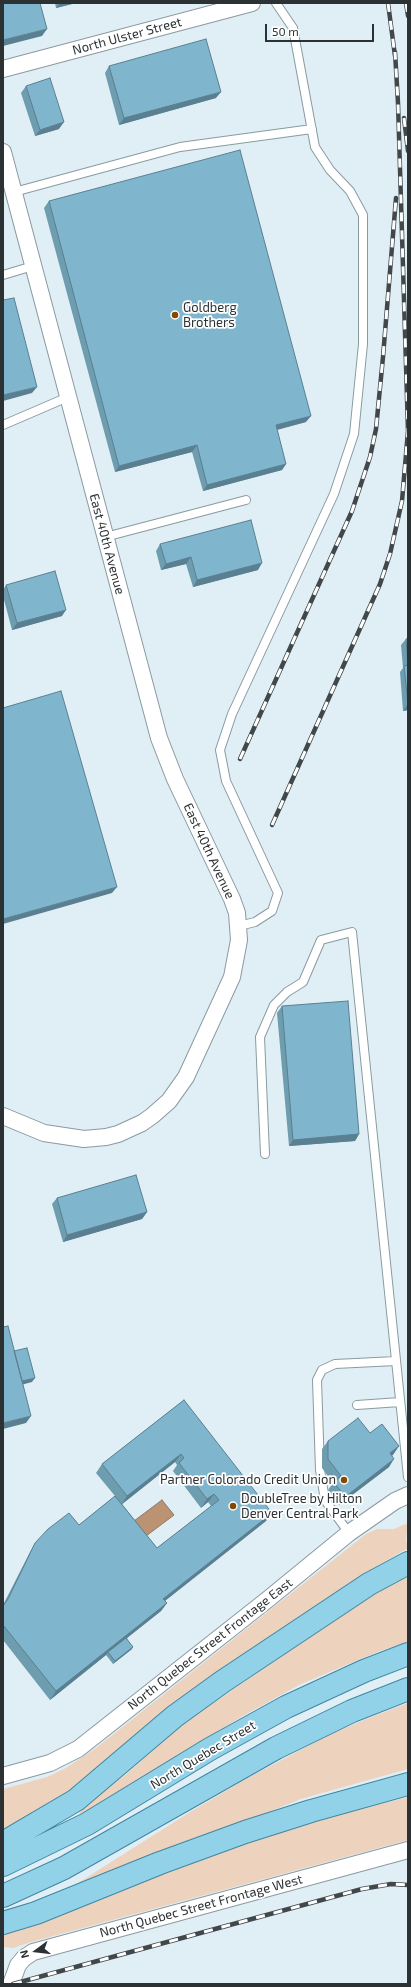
<!DOCTYPE html>
<style>
body{margin:0}
#map{position:relative;width:411px;height:1987px;overflow:hidden;background:#e0eff6;font-family:"Exo 2",sans-serif}
canvas{display:block}
.frame{position:absolute;inset:0;border:4px solid #2c3234;pointer-events:none}
.north{position:absolute;left:16px;top:1931px;width:40px;height:40px;-webkit-text-stroke:3px #fff;paint-order:stroke;rotate:255deg;font-size:11px;font-weight:700;line-height:16px;text-align:center;color:#2c3234}
.north::after{content:'';display:block;margin:auto;width:14px;height:18px;background:#2c3234;clip-path:polygon(50% 0,100% 100%,50% 72%,0 100%)}
.scale{position:absolute;left:265px;top:24px;width:109px;height:18px;box-sizing:border-box;border:2px solid #2c3234;border-top:0;padding-left:5px;font-size:12px;line-height:14px;white-space:nowrap;color:#2c3234;-webkit-text-stroke:3px #fff;paint-order:stroke}
</style>
<div id="map">
<canvas width="411" height="1987"></canvas>
<div class="frame"></div>
<div class="north">N</div>
<div class="scale">50 m</div>
</div>
<script>
const g = document.querySelector('canvas').getContext('2d');
g.lineJoin = 'round';
function paint(path, color) { g.fillStyle = color; g.fill(path, 'evenodd'); }
const toPath = rows => new Path2D(rows.map(r => 'M' + r).join(''));
function stroke(path, color, width, dash) { g.strokeStyle = color; g.lineWidth = width; g.lineCap = dash ? 'butt' : 'round'; g.setLineDash(dash || []); g.stroke(path); }
function write(font, color, halo, rows, align = 'center') {
  g.font = font + ' "Exo 2",sans-serif'; g.lineWidth = 3.5; g.setLineDash([]); g.textBaseline = 'middle'; g.strokeStyle = halo; g.fillStyle = color; for (const [text, x, y, turn = 0] of rows) {
    g.save(); g.translate(x, y); g.rotate((+turn || 0) * Math.PI / 180); g.textAlign = isNaN(turn) ? turn : align; if (halo) g.strokeText(text, 0, 0); g.fillText(text, 0, 0); g.restore();
  }
}
const green = toPath([
 [408,1523,406,1539,408,1548,374,1568,296,1624,102,1773,3,1840,3,1789,47,1777,66,1768,96,1748,366,1534,377,1529,394,1529],
 [402,1578,408,1578,408,1642,380,1651,301,1684,241,1717,82,1816,77,1809,124,1776,187,1721,390,1583],
 [408,1703,408,1769,301,1799,79,1887,78,1883,190,1812,246,1779,325,1737,366,1719],
 [408,1797,408,1840,31,1942,13,1948,3,1947,3,1928,113,1887,296,1826]
]);
const water = toPath([
 [162,1500,174,1515,146,1536,134,1521,162,1500]
]);
const lane = toPath([
 [14,192,180,147,312,129],
 [3,275,33,266],
 [3,425,68,397],
 [105,537,246,500],
 [239,926,255,922,272,911,278,893,226,781,220,750,232,714,334,494,354,434,363,344,363,215,350,191,330,170,315,147,293,28,276,3],
 [265,1154,260,1037,274,1005,287,992,303,982,321,940,352,932,408,1477],
 [357,1405,400,1402],
 [349,1533,327,1503,324,1494,320,1470,317,1380,322,1370,335,1364,396,1361]
]);
const street = toPath([
 [3,69,252,3],
 [3,152,159,738,175,779,232,899,237,913,239,940,232,977,186,1077,169,1101,152,1116,142,1123,118,1134,106,1137,84,1139,44,1133,3,1116],
 [3,1776,50,1763,78,1749,267,1600,349,1533,395,1501,408,1495],
 [11,1984,18,1965,24,1958,33,1952,408,1850]
]);
const primary = toPath([
 [3,1843,76,1800,175,1716,222,1682,369,1584,408,1563],
 [3,1865,87,1824,210,1749,286,1707,364,1671,408,1654],
 [3,1896,64,1868,276,1748,352,1711,408,1689],
 [3,1923,36,1913,160,1863,245,1832,311,1811,408,1784]
]);
const rail = toPath([
 [388,3,395,56],
 [406,3,408,16],
 [404,118,408,151],
 [240,759,352,511,370,457,376,429,383,357,396,198],
 [272,825,380,584,390,554,402,501,408,431,398,103,395,52],
 [13,1984,362,1889,391,1884,408,1885]
]);
const wall = toPath([
 [55,3,76,3,56,8],
 [109,66,216,98,119,125,105,73],
 [26,86,59,129,35,136,21,93],
 [49,201,306,422,277,430,286,464,282,470,203,491,192,452,115,472,44,208],
 [160,544,258,570,193,587,186,564,161,570,156,551],
 [6,585,62,616,12,630,3,596,3,590],
 [408,638,408,710,403,711,400,672,403,668,401,645,406,639],
 [282,1006,359,1134,355,1141,289,1146,277,1013],
 [57,1198,147,1212,142,1219,63,1242,52,1204],
 [184,1400,266,1521,165,1601,167,1603,161,1611,127,1638,132,1649,113,1664,106,1655,50,1700,3,1640,3,1605,30,1552,35,1543,79,1525,115,1496,96,1473,102,1464],
 [175,1462,177,1465,173,1471,201,1508,208,1502,211,1506,157,1548,122,1504],
 [370,1433,399,1446,392,1455,389,1467,339,1505,328,1490,333,1483,322,1468,322,1449,328,1441]
]);
const shadedWall = toPath([
 [60,3,76,3,56,8],
 [47,29,42,36,3,46,3,40],
 [221,92,216,98,119,125,124,118],
 [64,122,59,129,35,136,40,130],
 [37,387,32,393,3,401,3,395],
 [311,416,306,422,272,431,276,425],
 [197,445,192,452,115,472,119,466],
 [286,464,282,470,203,491,207,485],
 [191,557,186,564,161,570,166,564],
 [262,563,258,570,193,587,197,580],
 [66,610,62,616,12,630,17,623],
 [408,704,408,710,403,711],
 [117,887,112,893,3,924,3,919],
 [359,1134,355,1141,289,1146,293,1140],
 [147,1212,142,1219,63,1242,67,1235],
 [35,1378,32,1382,17,1386,20,1381],
 [31,1416,26,1423,3,1429,3,1423],
 [399,1446,393,1455,384,1461,390,1453],
 [181,1454,175,1462,121,1505,127,1496],
 [394,1459,389,1467,339,1505,345,1497],
 [214,1494,208,1502,201,1508,207,1499],
 [272,1513,266,1521,157,1607,163,1599],
 [167,1603,161,1611,108,1653,108,1652,106,1655,50,1700,56,1691],
 [133,1647,132,1649,113,1664,115,1661]
]);
const building = toPath([
 [3,3,40,3,47,29,3,40,3,3],
 [206,39,221,92,124,118,109,66,206,39],
 [50,78,64,122,40,130,26,86,50,78],
 [240,150,311,416,276,425,286,464,207,485,197,445,119,466,49,201,240,150],
 [14,298,37,387,3,395,3,300,14,298],
 [251,520,262,563,197,580,191,557,166,564,160,544,251,520],
 [55,571,66,610,17,623,6,585,55,571],
 [408,638,408,704,404,666,408,665,406,639,408,638],
 [61,691,117,887,3,919,3,708,61,691],
 [348,1001,359,1134,293,1140,282,1006,348,1001],
 [136,1175,147,1212,67,1235,57,1198,136,1175],
 [8,1326,31,1416,3,1423,3,1327,8,1326],
 [27,1348,35,1378,22,1381,14,1351,27,1348],
 [184,1400,272,1513,163,1599,167,1603,56,1691,3,1625,3,1606,8,1599,35,1543,48,1529,69,1513,79,1525,115,1496,157,1548,219,1500,214,1494,207,1499,179,1463,184,1458,181,1454,127,1496,102,1464,184,1400],
 [358,1418,370,1433,382,1424,399,1446,390,1453,394,1459,345,1497,334,1482,341,1476,328,1459,328,1441,358,1418],
 [126,1638,133,1647,115,1661,108,1652,126,1638]
]);
const markers = [
 [175,315,4,"#844900"],
 [344,1480,4,"#844900"],
 [233,1506,4,"#844900"]
];
const streetNames = [
 ["North Ulster Street",127,36,-15],
 ["East 40th Avenue",107,544,75],
 ["East 40th Avenue",209,851,65],
 ["North Quebec Street Frontage East",210,1644,-38],
 ["North Quebec Street",203,1755,-31],
 ["North Quebec Street Frontage West",201,1906,-15]
];
const poiNames = [
 ["Goldberg",183,308],
 ["Brothers",183,323],
 ["Partner Colorado Credit Union",336,1480,"right"],
 ["DoubleTree by Hilton",241,1499],
 ["Denver Central Park",241,1514]
];
paint(green, '#edd2bd');
paint(water, '#bb9373');
stroke(water, '#907660', 1);
stroke(lane, '#8b9aa1', 10);
stroke(street, '#8b9aa1', 18);
stroke(primary, '#4086a1', 24);
stroke(lane, '#fff', 8);
stroke(street, '#fff', 16);
stroke(primary, '#92d2e9', 22);
stroke(rail, '#41484b', 4.5);
stroke(rail, '#fff', 3, [9]);
paint(wall, '#6e9db0');
paint(shadedWall, '#5a7f90');
paint(building, '#80b6cd');
stroke(building, '#5a7f90', 1);
for (const [x, y, r, color] of markers) { const dot = new Path2D(); dot.arc(x, y, r, 0, 2 * Math.PI); g.fillStyle = color; g.fill(dot); stroke(dot, '#fff', 1.5); }
write('13px', '#2c3234', '#fff', streetNames);
write('13px', '#2c3234', '#fff', poiNames, 'left');
</script>
